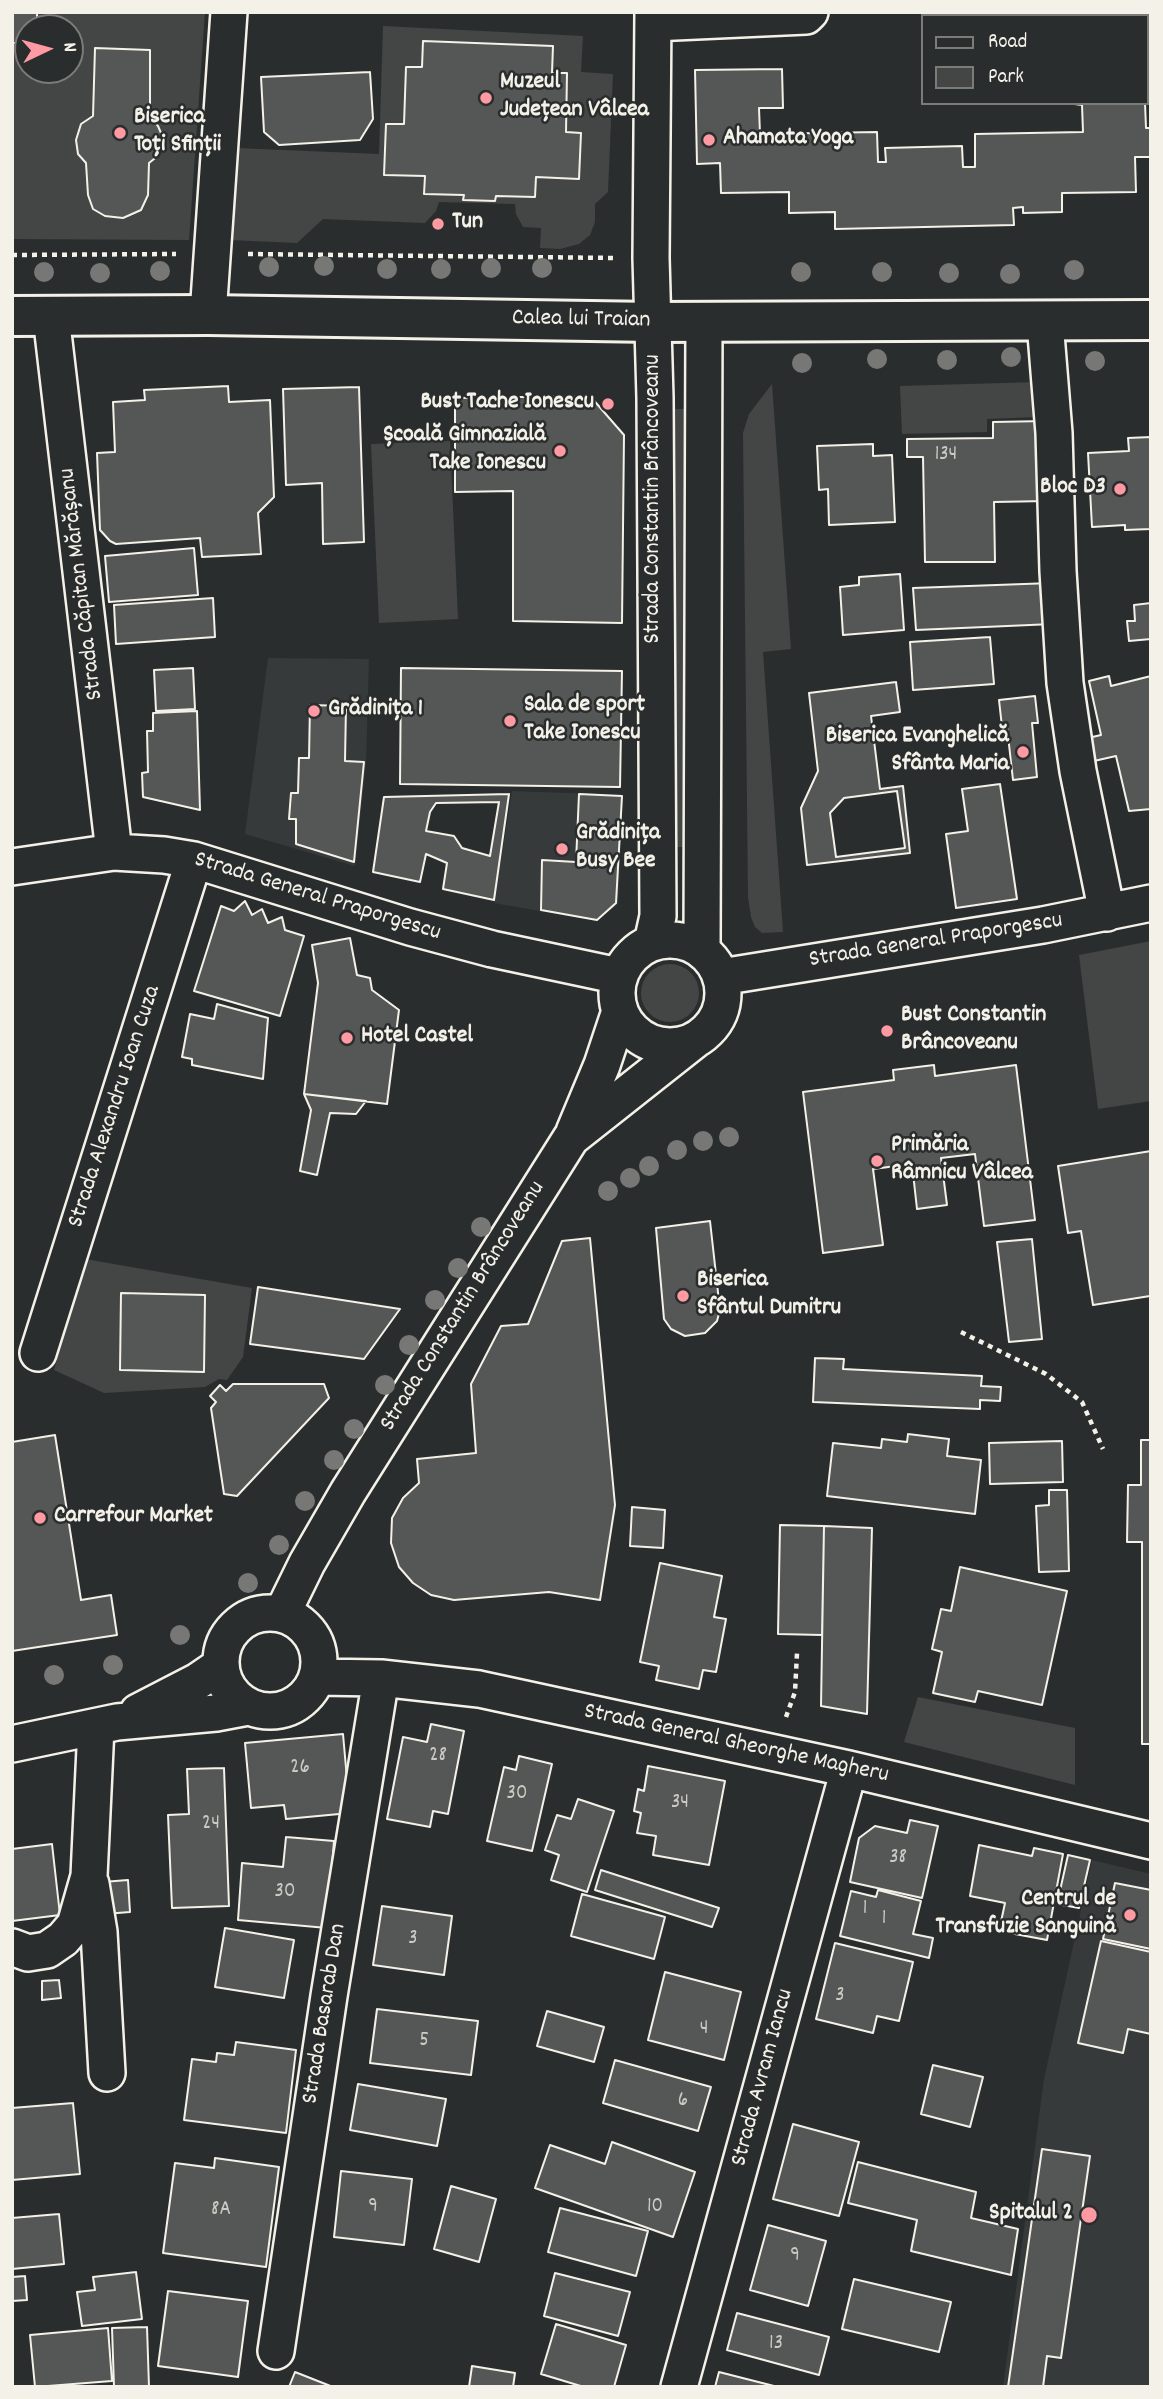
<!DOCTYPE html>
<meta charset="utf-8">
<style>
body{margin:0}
#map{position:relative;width:1163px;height:2399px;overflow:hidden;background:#2a2d2e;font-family:Dekko,sans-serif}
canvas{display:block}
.frame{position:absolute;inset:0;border:14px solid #f4f1e8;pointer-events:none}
.legend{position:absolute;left:921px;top:14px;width:228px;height:91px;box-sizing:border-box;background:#2a2d2e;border:2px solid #7b7b78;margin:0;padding:9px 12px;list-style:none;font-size:21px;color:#f4f1e8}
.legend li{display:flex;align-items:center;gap:14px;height:35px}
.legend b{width:35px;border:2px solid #7b7b78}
.north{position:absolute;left:14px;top:14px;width:70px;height:70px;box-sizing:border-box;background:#2a2d2e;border:2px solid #7b7b78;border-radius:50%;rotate:85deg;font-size:19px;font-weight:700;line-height:28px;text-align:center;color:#f4f1e8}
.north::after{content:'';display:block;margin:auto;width:24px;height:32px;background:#ff9aa2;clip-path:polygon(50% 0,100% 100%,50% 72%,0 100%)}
</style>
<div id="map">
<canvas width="1163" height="2399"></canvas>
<div class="frame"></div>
<ul class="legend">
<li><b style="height:9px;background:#2a2d2e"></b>Road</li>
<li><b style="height:19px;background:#444645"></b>Park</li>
</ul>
<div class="north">N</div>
</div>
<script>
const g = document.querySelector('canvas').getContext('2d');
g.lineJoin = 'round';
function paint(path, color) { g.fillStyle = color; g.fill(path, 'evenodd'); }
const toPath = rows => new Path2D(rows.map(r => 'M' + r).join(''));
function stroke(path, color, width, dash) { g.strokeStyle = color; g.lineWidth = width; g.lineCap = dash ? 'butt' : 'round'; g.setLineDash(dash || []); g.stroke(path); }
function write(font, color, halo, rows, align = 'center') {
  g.font = font + ' Dekko,sans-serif'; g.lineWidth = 5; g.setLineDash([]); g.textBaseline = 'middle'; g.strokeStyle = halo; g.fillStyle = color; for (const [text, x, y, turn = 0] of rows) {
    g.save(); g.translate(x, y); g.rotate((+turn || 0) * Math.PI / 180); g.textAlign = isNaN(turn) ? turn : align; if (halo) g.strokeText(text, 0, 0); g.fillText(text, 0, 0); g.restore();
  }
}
const built = toPath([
 [268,658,369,659,366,763,355,866,245,834],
 [512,791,623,795,618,904,597,921,494,903],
 [1092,1860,1151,1874,1151,2387,1003,2387,1044,2079]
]);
const green = toPath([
 [12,12,205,12,189,240,12,239],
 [28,28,70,28,70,70,28,70],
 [383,26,583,36,581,72,613,74,608,192,595,204,595,222,590,235,579,244,560,249,540,248,541,228,523,227,516,214,515,204,439,202,436,211,425,223,323,219,297,243,229,240,236,148,379,154],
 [1037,382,1037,417,987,419,987,432,902,434,900,386],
 [772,384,791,649,763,652,783,932,762,933,755,927,751,917,748,897,743,433,749,414],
 [671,409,687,409,686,847,670,847],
 [450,441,458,619,379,623,371,444],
 [1151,941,1151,1101,1098,1109,1079,955],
 '641 993a29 29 0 1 1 58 0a29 29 0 1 1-58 0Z',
 [85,1259,252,1288,243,1357,227,1380,219,1379,205,1387,104,1393,54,1370],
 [918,1697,1075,1728,1075,1785,904,1742]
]);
const building = toPath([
 [12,12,37,12,37,28,28,28,28,43,12,43,12,12],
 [423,41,553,46,552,73,567,73,566,132,581,133,579,179,536,177,535,197,496,196,495,201,463,200,464,195,424,194,425,176,384,175,386,124,404,124,406,67,422,67,423,41],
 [95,48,150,50,150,117,158,126,164,140,159,155,149,163,148,195,141,210,123,218,105,216,93,209,88,195,86,163,78,154,76,140,81,124,93,116,95,48],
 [782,69,783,108,759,108,760,134,877,132,878,162,886,162,885,148,962,146,963,167,975,167,975,134,1083,132,1082,105,1067,103,1145,103,1146,128,1151,128,1151,157,1135,157,1136,192,1062,193,1062,212,1023,213,1023,207,1013,208,1014,225,835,229,835,212,789,213,789,192,721,193,720,163,697,164,695,70,782,69],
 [370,72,373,119,360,140,279,145,264,132,261,77,370,72],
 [228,386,229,402,270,400,274,497,258,513,261,554,202,557,200,538,116,544,110,541,100,530,97,453,115,452,113,402,145,400,144,390,228,386],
 [359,387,364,542,323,544,322,483,286,485,283,389,359,387],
 [590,396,624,435,622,623,513,621,513,491,455,492,455,398,590,396],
 [1046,421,1047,501,994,502,995,562,925,562,923,457,907,457,907,439,993,438,993,422,1046,421],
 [1151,437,1151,529,1125,530,1125,525,1092,527,1088,453,1129,451,1128,438,1151,437],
 [873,444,873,456,892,455,895,522,829,525,828,489,819,490,817,446,873,444],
 [194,548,198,595,109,602,105,556,194,548],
 [900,574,904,630,843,635,840,587,859,585,859,577,900,574],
 [1052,583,1053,624,916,630,913,588,1052,583],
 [213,598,215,637,116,644,114,605,213,598],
 [1151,603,1151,639,1129,641,1127,621,1135,621,1134,605,1151,603],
 [990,637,994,684,913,690,910,642,990,637],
 [193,668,195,709,156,711,154,670,193,668],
 [401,668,622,671,620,787,400,784,401,668],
 [1109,676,1111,686,1151,676,1151,809,1129,811,1116,756,1094,761,1088,738,1101,735,1089,681,1109,676],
 [896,682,900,712,871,716,880,789,903,786,910,853,807,865,801,808,818,771,809,693,896,682],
 [1035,696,1038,723,1032,723,1037,777,1013,780,1007,727,1002,727,999,700,1035,696],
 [310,705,346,706,345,761,364,762,354,862,296,844,296,819,289,819,291,793,298,793,299,758,309,758,310,705],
 [197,711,200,810,143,797,142,773,148,772,147,731,153,731,153,713,197,711],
 [1000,784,1017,899,956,908,946,834,968,831,962,789,1000,784],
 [897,791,905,848,836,857,830,813,844,798,897,791],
 [509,794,494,900,443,889,447,863,426,854,420,882,373,872,384,797,509,794],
 [579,794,622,796,616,903,597,920,541,910,542,860,576,862,579,794],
 [499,802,490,856,462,848,454,836,426,831,430,812,436,803,499,802],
 [245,901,252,915,262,909,268,923,282,917,285,930,304,936,280,1016,194,991,221,906,234,911,245,901],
 [350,938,357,975,370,978,372,990,399,1010,387,1104,304,1094,318,983,312,945,350,938],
 [217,1004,268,1018,263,1079,192,1065,192,1059,182,1057,190,1014,214,1019,217,1004],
 [934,1065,935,1076,1016,1065,1035,1220,984,1226,975,1154,941,1158,947,1205,917,1209,912,1164,873,1169,883,1245,823,1253,803,1092,894,1080,893,1070,934,1065],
 [304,1094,366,1101,356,1114,330,1113,317,1175,300,1171,311,1110,304,1094],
 [1151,1151,1151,1299,1150,1296,1093,1305,1081,1231,1068,1233,1058,1166,1151,1151],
 [710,1221,720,1310,717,1321,705,1333,685,1336,671,1329,664,1319,656,1228,710,1221],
 [590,1238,615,1505,600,1600,549,1592,454,1600,431,1595,413,1583,399,1567,391,1543,392,1518,403,1498,419,1483,417,1459,476,1453,471,1384,501,1326,528,1324,562,1241,590,1238],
 [1032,1239,1042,1339,1009,1342,997,1242,1032,1239],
 [258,1287,400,1309,364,1359,250,1344,258,1287],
 [121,1293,205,1295,204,1372,120,1370,121,1293],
 [815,1358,844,1359,843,1369,982,1376,981,1386,1001,1387,1000,1401,980,1400,980,1409,813,1402,815,1358],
 [233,1384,324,1384,329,1398,237,1496,224,1494,211,1408,216,1402,210,1396,220,1385,226,1391,233,1384],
 [908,1434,949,1439,947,1456,981,1460,975,1514,827,1496,833,1443,881,1448,882,1439,907,1442,908,1434],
 [55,1435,81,1600,111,1595,117,1635,12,1651,12,1442,55,1435],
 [1141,1440,1151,1440,1151,1744,1142,1744,1142,1542,1127,1542,1128,1485,1141,1485,1141,1440],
 [1062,1441,1063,1482,990,1484,989,1443,1062,1441],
 [1049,1490,1067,1490,1069,1571,1039,1572,1036,1506,1049,1505,1049,1490],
 [632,1507,665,1510,663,1548,630,1546,632,1507],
 [780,1525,824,1526,822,1635,778,1634,780,1525],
 [824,1526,872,1528,867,1714,821,1706,824,1526],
 [660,1563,722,1576,714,1617,726,1619,716,1672,703,1670,699,1689,656,1680,659,1666,640,1662,660,1563],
 [960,1567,1067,1591,1042,1705,978,1691,975,1702,933,1693,942,1652,932,1649,941,1609,951,1611,960,1567],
 [431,1724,464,1731,448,1814,433,1811,430,1827,387,1819,403,1737,427,1742,431,1724],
 [343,1734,350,1813,286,1819,284,1805,251,1808,245,1743,343,1734],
 [519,1756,552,1764,532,1851,487,1841,504,1767,516,1770,519,1756],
 [648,1766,725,1781,709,1865,653,1855,656,1836,637,1833,641,1813,634,1811,638,1789,644,1791,648,1766],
 [224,1768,229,1906,172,1908,168,1815,189,1814,187,1769,224,1768],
 [578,1799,614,1811,587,1892,551,1880,559,1855,545,1850,557,1815,571,1819,578,1799],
 [910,1820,938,1826,922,1898,850,1882,859,1838,875,1826,907,1833,910,1820],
 [286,1837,334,1841,327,1928,238,1920,242,1863,283,1867,286,1837],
 [52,1844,60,1915,12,1921,12,1849,52,1844],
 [979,1845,1032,1856,1034,1848,1063,1854,1047,1940,999,1931,1005,1903,970,1896,979,1845],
 [1068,1855,1090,1860,1079,1908,1057,1904,1068,1855],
 [601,1870,719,1908,712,1927,595,1890,601,1870],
 [128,1880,130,1912,105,1914,103,1882,128,1880],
 [1115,1883,1151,1890,1151,1949,1103,1939,1115,1883],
 [878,1890,921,1901,913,1934,933,1938,929,1958,840,1936,851,1891,876,1897,878,1890],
 [582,1894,665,1917,654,1959,571,1936,582,1894],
 [382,1906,452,1916,444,1975,373,1965,382,1906],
 [225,1928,294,1940,284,1998,215,1987,225,1928],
 [1101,1941,1151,1952,1151,2034,1128,2029,1123,2053,1078,2043,1101,1941],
 [835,1943,913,1962,899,2021,877,2016,873,2033,816,2019,835,1943],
 [665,1972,741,1992,724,2060,648,2040,665,1972],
 [59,1980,61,1998,42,2000,42,1981,59,1980],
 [377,2009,478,2021,471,2075,370,2063,377,2009],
 [547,2011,604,2027,594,2062,537,2046,547,2011],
 [236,2042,296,2050,286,2133,184,2120,192,2059,216,2062,217,2053,234,2055,236,2042],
 [615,2060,711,2087,698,2131,603,2103,615,2060],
 [933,2065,983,2077,970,2127,921,2114,933,2065],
 [358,2084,446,2099,437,2146,350,2130,358,2084],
 [73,2103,80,2174,12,2180,12,2108,73,2103],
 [793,2124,859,2142,839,2216,773,2199,793,2124],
 [612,2142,695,2172,673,2237,535,2188,550,2145,605,2164,612,2142],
 [1042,2149,1090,2156,1061,2358,1047,2356,1043,2387,1008,2387,1042,2149],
 [215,2158,279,2167,266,2267,163,2253,175,2163,214,2168,215,2158],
 [858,2162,976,2192,971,2218,1018,2229,1011,2275,911,2251,917,2220,848,2203,858,2162],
 [341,2171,412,2179,404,2245,334,2237,341,2171],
 [451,2186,496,2199,479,2262,434,2249,451,2186],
 [560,2208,648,2231,636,2276,548,2252,560,2208],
 [59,2214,64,2264,12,2269,12,2218,59,2214],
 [768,2225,826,2241,808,2306,750,2290,768,2225],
 [136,2272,142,2319,82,2326,77,2292,95,2290,93,2277,136,2272],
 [555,2273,630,2292,618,2336,544,2316,555,2273],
 [25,2276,27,2300,12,2301,12,2277,25,2276],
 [854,2279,951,2302,939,2352,842,2329,854,2279],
 [168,2291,248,2301,238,2377,158,2366,168,2291],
 [737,2313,829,2337,819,2375,727,2350,737,2313],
 [556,2324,626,2345,614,2387,584,2387,541,2374,556,2324],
 [147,2327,149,2387,114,2387,112,2328,147,2327],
 [108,2328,112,2381,35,2387,30,2335,108,2328],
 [472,2366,515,2373,513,2387,469,2387,472,2366],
 [295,2372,333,2387,289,2387,295,2372],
 [719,2372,774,2386,774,2387,715,2387,719,2372]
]);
const path = toPath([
 [1147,27,1151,27],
 [248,254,617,258],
 [12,255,176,254],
 [961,1332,1046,1374,1082,1402,1103,1449],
 [786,1717,795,1692,797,1653]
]);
const minor = toPath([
 [653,23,806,16,810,12],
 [208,315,229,12],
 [51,316,114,852],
 [1045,322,1054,433,1058,571,1065,683,1078,771,1107,913],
 [12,867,114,852,164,855,194,860,410,927,492,949,619,976],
 '617 993a53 53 0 1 1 106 0a53 53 0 1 1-106 0Z',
 [652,943,658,916,655,398,651,258,653,12],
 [702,949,704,322],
 [721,977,1043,925,1151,903],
 [574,1132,602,1065,620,1011],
 [38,1353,194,860],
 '221 1662a49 49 0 1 1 98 0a49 49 0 1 1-98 0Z',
 [282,1614,307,1563,348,1492,571,1138,695,1040],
 [317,1677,381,1678,479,1689,849,1769,1151,1841],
 [138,1712,198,1681,220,1666],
 [12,1744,117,1722,216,1713,248,1707],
 [91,1884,99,1932,107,2073],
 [12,1947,28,1953,47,1950,63,1939,75,1925,89,1876,96,1727],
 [276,2351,329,1996,381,1678],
 [679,2387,849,1769]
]);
const major = toPath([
 [12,316,208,315,654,322,1151,320]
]);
const trees = [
 [324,266],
 [269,267],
 [491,268],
 [542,268],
 [387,269],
 [441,269],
 [1074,270],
 [160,271],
 [44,272],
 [801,272],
 [882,272],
 [100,273],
 [949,273],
 [1010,274],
 [1011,357],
 [877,359],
 [947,360],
 [1095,361],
 [802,363],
 [729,1137],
 [703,1141],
 [677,1150],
 [649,1166],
 [630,1178],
 [608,1191],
 [481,1227],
 [458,1268],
 [435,1300],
 [409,1345],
 [385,1385],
 [354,1429],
 [334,1460],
 [305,1501],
 [279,1545],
 [248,1583],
 [180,1635],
 [113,1665],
 [54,1675]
];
const markers = [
 [486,98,7,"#ff9aa2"],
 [120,133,7,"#ff9aa2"],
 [709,140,7,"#ff9aa2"],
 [438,224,7,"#ff9aa2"],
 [608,404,7,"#ff9aa2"],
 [560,451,7,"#ff9aa2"],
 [1120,489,7,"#ff9aa2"],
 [314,711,7,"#ff9aa2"],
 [510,721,7,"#ff9aa2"],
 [1023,752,7,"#ff9aa2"],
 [562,849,7,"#ff9aa2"],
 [887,1031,7,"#ff9aa2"],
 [347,1038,7,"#ff9aa2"],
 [877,1161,7,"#ff9aa2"],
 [683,1296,7,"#ff9aa2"],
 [40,1518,7,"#ff9aa2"],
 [1130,1915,7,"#ff9aa2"],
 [1089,2215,9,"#ff9aa2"]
];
const numberNames = [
 ["134",946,456],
 ["28",438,1757],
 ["26",300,1769],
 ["30",517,1795],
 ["34",680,1804],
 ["24",211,1825],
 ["38",898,1859],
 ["30",285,1893],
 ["1",865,1910],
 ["1",884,1920],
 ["3",413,1940],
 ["3",840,1997],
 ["4",704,2030],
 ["5",424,2042],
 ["6",683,2102],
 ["9",373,2208],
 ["10",655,2208],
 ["8A",221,2211],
 ["9",795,2257],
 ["13",776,2345]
];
const poiNames = [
 ["Muzeul",500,84],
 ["Județean Vâlcea",500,112],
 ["Biserica",134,119],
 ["Toți Sfinții",134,147],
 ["Ahamata Yoga",723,140],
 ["Tun",452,224],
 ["Bust Tache Ionescu",594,404,"right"],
 ["Școală Gimnazială",546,437,"right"],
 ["Take Ionescu",546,465,"right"],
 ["Bloc D3",1106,489,"right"],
 ["Sala de sport",524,707],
 ["Take Ionescu",524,735],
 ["Grădinița 1",328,711],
 ["Biserica Evanghelică",1009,738,"right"],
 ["Sfânta Maria",1009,766,"right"],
 ["Grădinița",576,835],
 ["Busy Bee",576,863],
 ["Bust Constantin",901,1017],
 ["Brâncoveanu",901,1045],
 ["Hotel Castel",361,1038],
 ["Primăria",891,1147],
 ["Râmnicu Vâlcea",891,1175],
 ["Biserica",697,1282],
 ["Sfântul Dumitru",697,1310],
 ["Carrefour Market",54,1518],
 ["Centrul de",1116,1901,"right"],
 ["Transfuzie Sanguină",1116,1929,"right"],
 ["Spitalul 2",1073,2215,"right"]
];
const streetNames = [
 ["Calea lui Traian",581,321,1],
 ["Strada Constantin Brâncoveanu",655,499,-90],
 ["Strada Căpitan Mărășanu",83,584,-97],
 ["Strada General Praporgescu",317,898,17],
 ["Strada General Praporgescu",936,942,-9],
 ["Strada Alexandru Ioan Cuza",116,1107,-72],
 ["Strada Constantin Brâncoveanu",464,1307,-58],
 ["Strada General Gheorghe Magheru",736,1745,12],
 ["Strada Basarab Dan",326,2014,-81],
 ["Strada Avram Iancu",764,2078,-75]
];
paint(built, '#373a3a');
paint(green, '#444645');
paint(building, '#555756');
stroke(building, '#f4f1e8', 2);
stroke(minor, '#f4f1e8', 40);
stroke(major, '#f4f1e8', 44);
stroke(path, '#f4f1e8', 4.5, [5, 5]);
stroke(minor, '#2a2d2e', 35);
stroke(major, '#2a2d2e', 38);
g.fillStyle = '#777875';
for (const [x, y] of trees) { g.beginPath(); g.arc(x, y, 10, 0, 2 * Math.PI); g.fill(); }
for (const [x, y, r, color] of markers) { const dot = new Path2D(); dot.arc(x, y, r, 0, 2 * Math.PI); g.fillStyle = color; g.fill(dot); stroke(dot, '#2a2d2e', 2.5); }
write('21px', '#cccac4', null, numberNames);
write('bold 24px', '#f4f1e8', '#2a2d2e', poiNames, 'left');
write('24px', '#f4f1e8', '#2a2d2e', streetNames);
</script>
